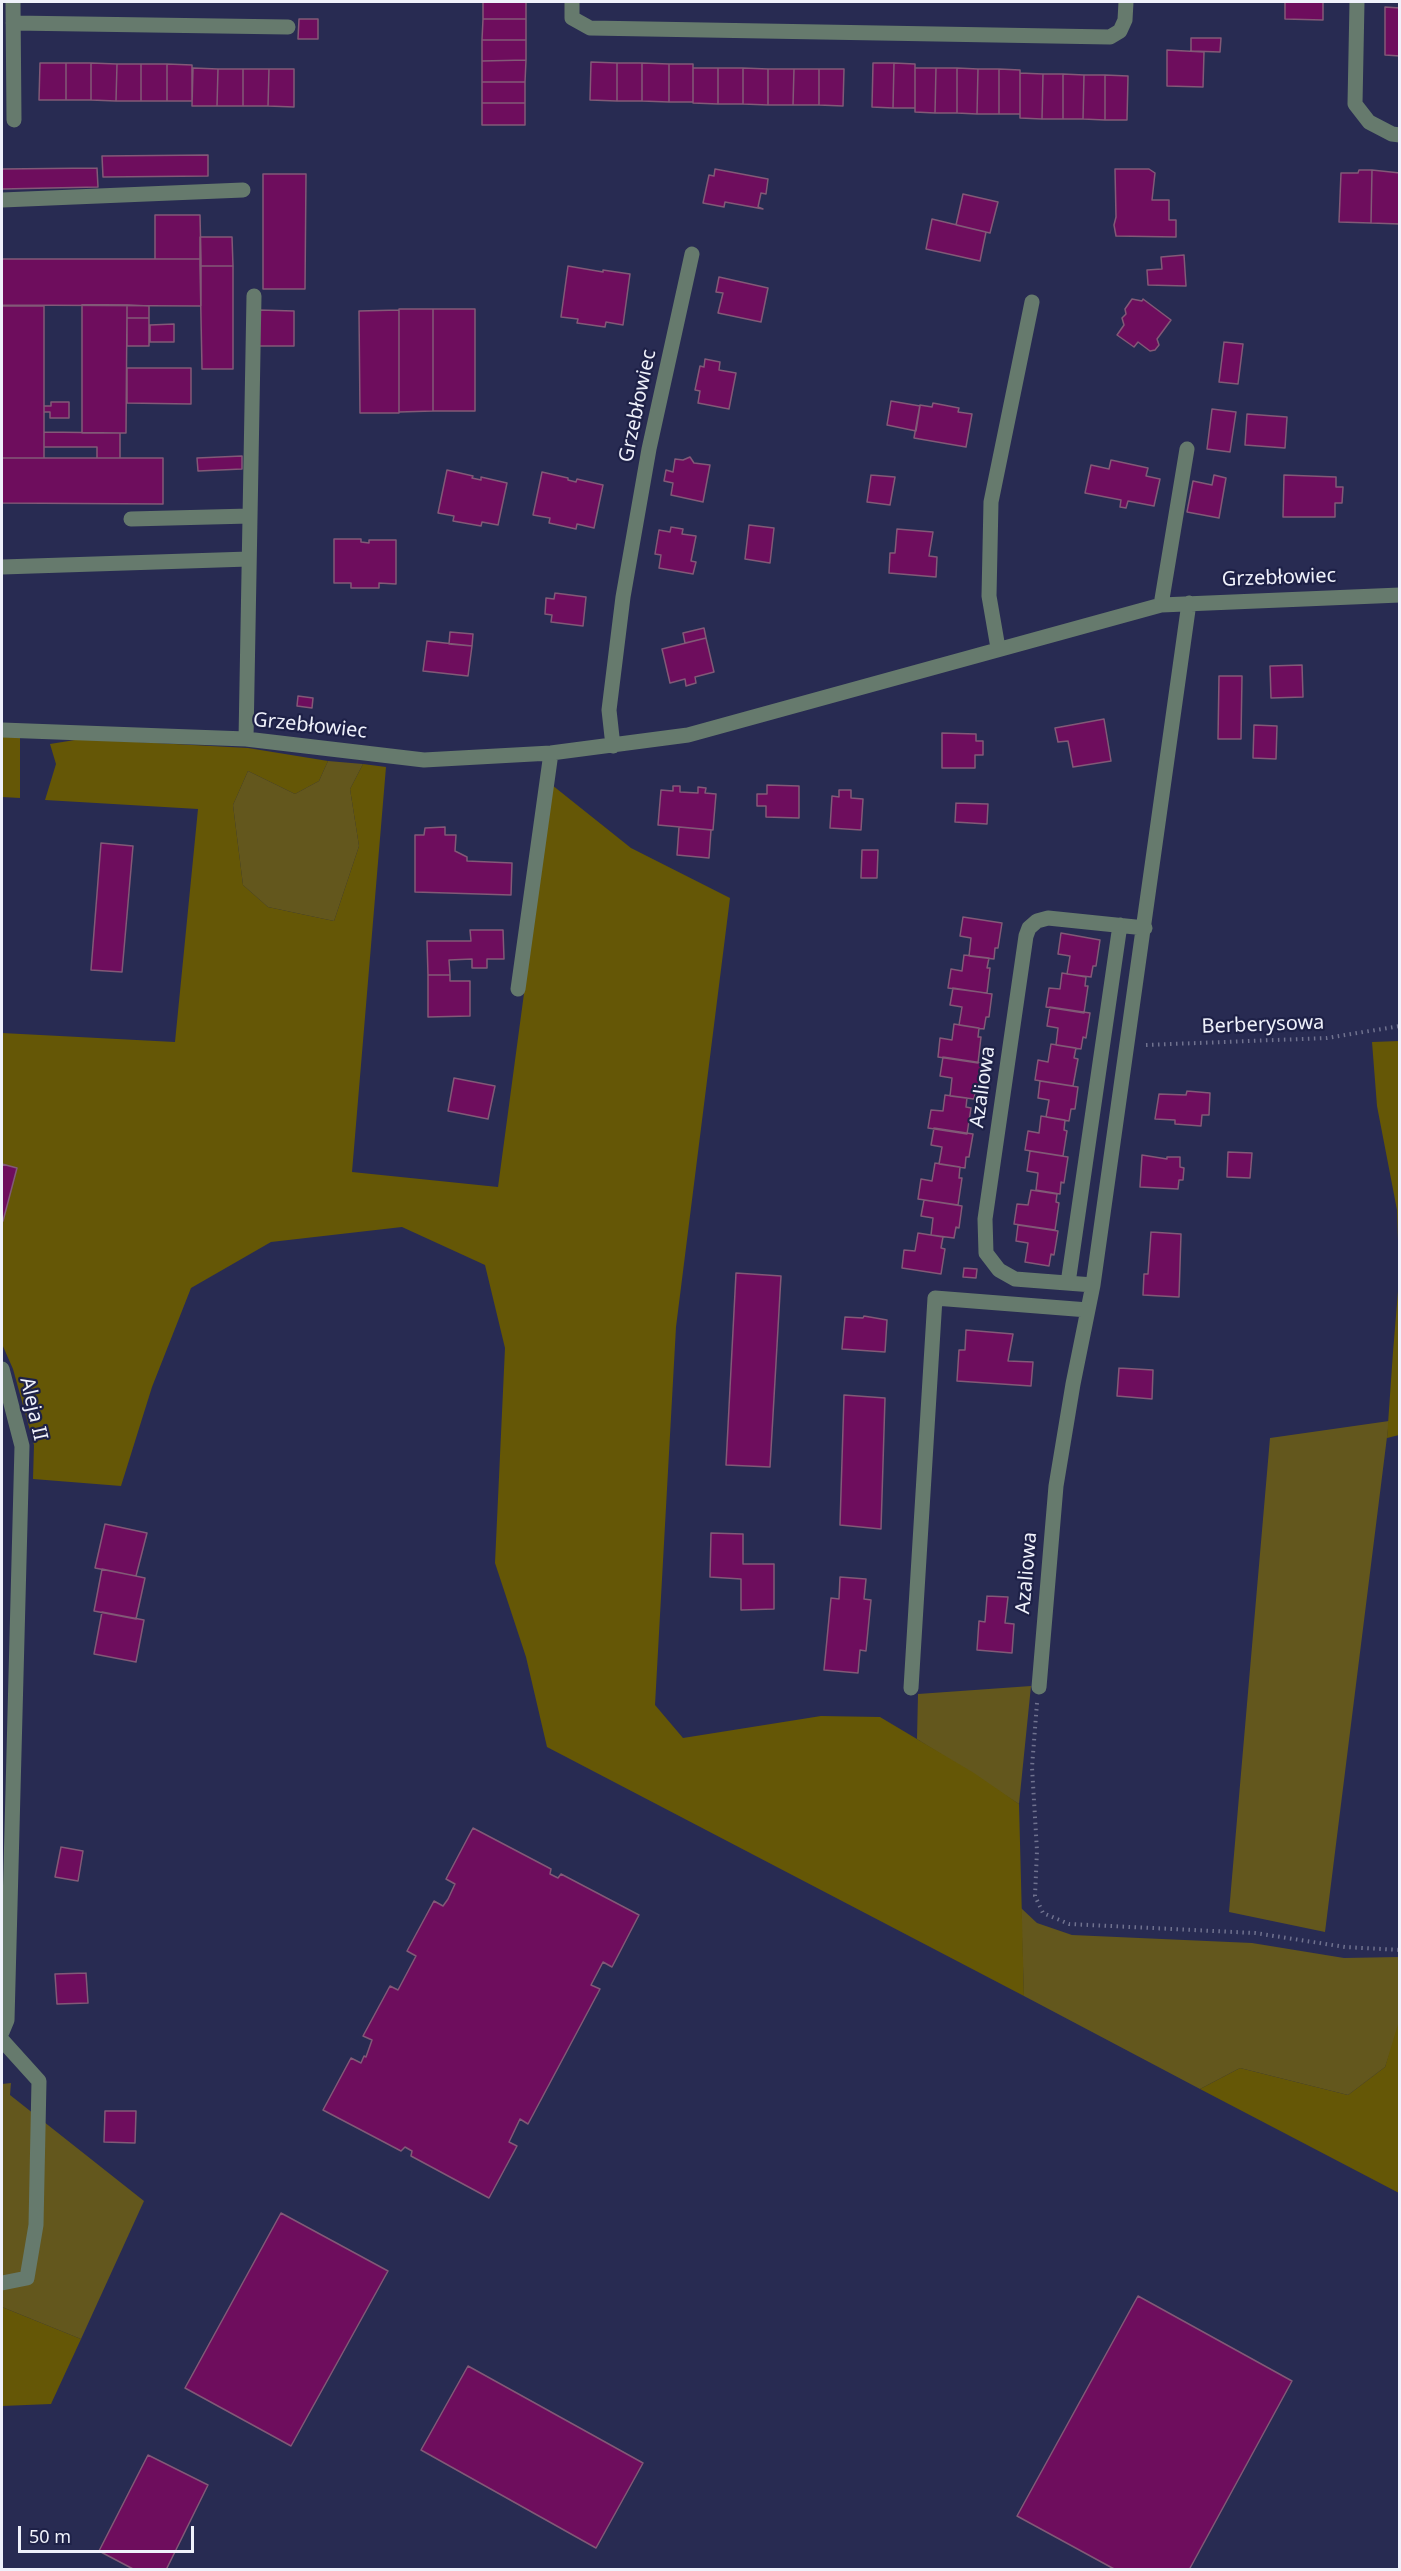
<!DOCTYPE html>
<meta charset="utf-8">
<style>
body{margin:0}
#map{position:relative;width:1401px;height:2571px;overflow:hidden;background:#282b52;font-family:"Noto Sans",sans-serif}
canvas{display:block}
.frame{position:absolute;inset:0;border:3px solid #eff1fb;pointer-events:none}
.scale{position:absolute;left:18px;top:2526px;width:176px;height:27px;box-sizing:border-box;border:3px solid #eff1fb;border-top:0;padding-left:8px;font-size:18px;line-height:21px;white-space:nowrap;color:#eff1fb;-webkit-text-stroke:4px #1e2147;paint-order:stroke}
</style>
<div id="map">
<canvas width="1401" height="2571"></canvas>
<div class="frame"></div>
<div class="scale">50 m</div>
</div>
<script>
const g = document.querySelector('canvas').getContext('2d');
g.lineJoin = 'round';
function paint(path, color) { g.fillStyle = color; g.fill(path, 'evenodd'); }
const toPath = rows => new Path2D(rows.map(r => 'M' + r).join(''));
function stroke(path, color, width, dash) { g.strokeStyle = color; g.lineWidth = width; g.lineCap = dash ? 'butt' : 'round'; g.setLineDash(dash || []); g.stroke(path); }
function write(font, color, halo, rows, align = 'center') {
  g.font = font + ' "Noto Sans",sans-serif'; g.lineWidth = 4.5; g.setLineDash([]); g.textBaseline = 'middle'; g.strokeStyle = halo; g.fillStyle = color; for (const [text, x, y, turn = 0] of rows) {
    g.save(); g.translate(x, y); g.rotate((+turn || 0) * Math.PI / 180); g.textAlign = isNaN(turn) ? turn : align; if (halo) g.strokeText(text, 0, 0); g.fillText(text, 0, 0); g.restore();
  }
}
const green = toPath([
 [328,761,363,764,350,789,359,846,334,921,268,907,243,885,233,805,248,771,295,794,319,781],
 [1389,1421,1325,1932,1229,1912,1270,1438],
 [1031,1686,1019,1804,917,1739,918,1694],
 [1021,1908,1037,1923,1072,1935,1252,1943,1344,1958,1399,1957,1399,2027,1385,2067,1348,2095,1240,2068,1200,2089,1024,1996],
 [11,2083,10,2095,144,2201,81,2339,2,2307,2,2084]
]);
const forest = toPath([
 [20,733,20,798,2,797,2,735],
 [81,739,248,748,328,761,319,781,295,794,248,771,233,805,243,885,268,907,334,921,359,846,350,789,363,764,386,767,352,1172,498,1187,552,785,631,848,730,898,676,1327,655,1705,683,1738,821,1716,880,1717,974,1773,1019,1804,1024,1996,547,1747,526,1657,495,1563,505,1348,485,1265,402,1227,271,1242,191,1288,152,1387,121,1486,33,1479,34,1445,13,1369,2,1344,2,1033,175,1042,198,809,45,800,56,764,50,744],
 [1399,1041,1400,1041,1399,1270,1397,1210,1377,1106,1372,1042],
 [1399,1279,1399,1435,1387,1438,1393,1352],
 [1399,2021,1399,2193,1200,2089,1240,2068,1348,2095,1385,2067],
 [2,2307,81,2339,51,2404,2,2406]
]);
const building = toPath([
 [483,2,526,2,526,19,483,19,483,2],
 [1285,2,1323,2,1323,20,1285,19,1285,2],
 [1385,7,1400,8,1400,56,1385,55,1385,7],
 [299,19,318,19,318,39,298,39,299,19],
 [483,19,526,19,526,40,482,40,483,19],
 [1191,38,1221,38,1220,52,1191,51,1191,38],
 [482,40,526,40,526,60,482,61,482,40],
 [1167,50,1204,52,1203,87,1167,86,1167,50],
 [526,60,525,82,482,82,482,61,526,60],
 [591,62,617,63,617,101,590,100,591,62],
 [40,63,66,63,66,100,39,100,40,63],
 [66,63,91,63,91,100,66,100,66,63],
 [91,63,117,64,116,101,91,100,91,63],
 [617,63,642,63,642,101,617,101,617,63],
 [642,63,669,64,669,102,642,101,642,63],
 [873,63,894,63,893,108,872,107,873,63],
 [894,63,915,64,915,108,893,108,894,63],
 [117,64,141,64,141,101,116,101,117,64],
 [141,64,167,64,167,101,141,101,141,64],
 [167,64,192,65,192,101,167,101,167,64],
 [669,64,693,64,693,102,669,102,669,64],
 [193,68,218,69,217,106,192,106,193,68],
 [693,68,718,68,718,104,693,103,693,68],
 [718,68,743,68,743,104,718,104,718,68],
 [743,68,768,69,768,105,743,104,743,68],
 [915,68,936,68,935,113,915,112,915,68],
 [936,68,957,68,957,113,935,113,936,68],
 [957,68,978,69,977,114,957,113,957,68],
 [218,69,243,69,243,106,217,106,218,69],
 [243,69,269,69,268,106,243,106,243,69],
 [269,69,294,69,294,107,268,106,269,69],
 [768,69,794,69,793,105,768,105,768,69],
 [794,69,819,69,819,105,793,105,794,69],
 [819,69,844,69,843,106,819,105,819,69],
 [978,69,999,69,999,114,977,114,978,69],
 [999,69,1020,70,1020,114,999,114,999,69],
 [1020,73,1043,74,1042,119,1020,118,1020,73],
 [1043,74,1063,74,1063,119,1042,119,1043,74],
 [1063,74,1084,75,1083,119,1063,119,1063,74],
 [1084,75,1105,75,1105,120,1083,119,1084,75],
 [1105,75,1128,76,1127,120,1105,120,1105,75],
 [482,82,525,82,525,103,482,103,482,82],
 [482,103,525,103,525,125,482,125,482,103],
 [208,155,208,176,103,177,102,156,208,155],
 [97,168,98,187,2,189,2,169,97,168],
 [715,169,768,179,766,194,761,193,758,207,763,209,725,202,724,207,703,203,709,175,714,176,715,169],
 [1115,169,1149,169,1155,173,1152,200,1169,200,1169,220,1176,220,1176,237,1116,236,1114,225,1116,217,1115,169],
 [1359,170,1372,170,1371,223,1339,222,1341,173,1358,173,1359,170],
 [1372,170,1400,173,1400,224,1371,223,1372,170],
 [263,174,306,174,305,289,263,289,263,174],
 [963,194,998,202,990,233,956,225,963,194],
 [155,215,200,215,201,259,155,259,155,215],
 [932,219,986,232,980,261,926,249,932,219],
 [200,237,232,237,233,266,200,266,200,237],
 [1184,255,1186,286,1148,285,1147,270,1162,269,1161,257,1184,255],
 [2,259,201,259,201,306,2,305,2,259],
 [200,266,233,266,233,369,202,369,200,266],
 [568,266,603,272,603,270,630,274,623,325,606,322,605,327,577,323,578,319,561,317,568,266],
 [719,277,768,288,761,322,718,313,723,293,716,292,719,277],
 [1132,299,1142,301,1143,299,1171,320,1157,339,1159,345,1155,350,1150,351,1138,342,1134,347,1117,335,1124,325,1122,318,1126,314,1125,309,1132,299],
 [82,305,127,305,126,433,82,433,82,305],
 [127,305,149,306,149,318,127,318,127,305],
 [2,306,44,306,44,458,2,458,2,306],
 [399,309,433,309,433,411,399,412,399,309],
 [433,309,475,309,475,411,433,411,433,309],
 [259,310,294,311,294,346,259,346,259,310],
 [399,310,399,413,360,413,359,311,399,310],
 [127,318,149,318,149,346,127,346,127,318],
 [174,324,174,342,150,342,150,325,174,324],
 [1224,342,1243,344,1238,384,1219,382,1224,342],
 [705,359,720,362,719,370,736,373,729,409,698,403,700,391,695,390,700,366,704,367,705,359],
 [127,368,191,368,191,404,127,403,127,368],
 [891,401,920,406,916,431,887,425,891,401],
 [51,402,69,402,69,418,50,418,50,412,44,412,44,406,51,406,51,402],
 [933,403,959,408,958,412,972,414,966,447,914,438,920,405,932,407,933,403],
 [1212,409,1236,412,1230,452,1207,449,1212,409],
 [1247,414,1287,417,1285,448,1245,445,1247,414],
 [44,432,120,433,120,458,97,458,97,447,44,447,44,432],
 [242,456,242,469,198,471,197,458,242,456],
 [690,457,694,463,710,465,703,502,671,495,673,483,664,481,666,470,673,472,675,459,683,460,690,457],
 [2,458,163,458,163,504,2,503,2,458],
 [1111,460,1148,468,1146,476,1160,479,1154,506,1128,501,1126,508,1120,507,1121,500,1085,493,1091,465,1109,469,1111,460],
 [447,470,473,476,472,478,481,480,481,477,507,483,498,525,482,522,481,526,453,521,454,516,438,513,447,470],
 [542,472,568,478,568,480,576,482,577,479,603,485,594,528,577,524,576,529,549,523,550,518,533,515,542,472],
 [871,475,895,477,890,505,867,502,871,475],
 [1214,475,1226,478,1219,518,1187,512,1193,481,1212,485,1214,475],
 [1284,475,1336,477,1336,487,1343,487,1342,503,1335,503,1335,517,1283,517,1284,475],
 [749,525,774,528,770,563,745,559,749,525],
 [671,527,683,529,682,534,696,536,691,561,696,562,693,574,659,568,661,555,655,554,659,530,670,532,671,527],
 [897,529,933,532,929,556,937,557,936,577,889,573,890,553,895,553,897,529],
 [334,539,361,539,361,542,369,543,369,540,396,540,396,584,379,583,379,588,351,588,351,583,334,583,334,539],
 [555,593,586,597,583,626,551,622,552,615,545,614,546,598,554,599,555,593],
 [704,628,706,638,685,643,683,633,704,628],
 [450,632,473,634,472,646,449,644,450,632],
 [706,638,714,672,695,677,696,683,686,686,685,679,670,683,662,649,706,638],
 [427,641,472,646,468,676,423,671,427,641],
 [1302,665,1303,697,1271,698,1270,666,1302,665],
 [1219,676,1242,676,1241,739,1218,739,1219,676],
 [298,696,313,698,312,708,297,706,298,696],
 [1104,719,1111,761,1073,767,1068,741,1058,742,1055,728,1104,719],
 [1254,725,1277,726,1276,759,1253,758,1254,725],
 [942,733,976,734,976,741,983,741,983,755,975,755,975,768,942,768,942,733],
 [767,785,799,786,799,818,766,817,766,806,757,806,757,794,767,794,767,785],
 [673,786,680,786,680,792,698,793,698,787,706,788,705,793,716,794,713,830,658,825,661,790,673,791,673,786],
 [839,790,851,790,851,798,863,799,861,830,830,828,832,796,839,797,839,790],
 [956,803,988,804,987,824,955,822,956,803],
 [445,827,445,835,456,835,455,851,467,857,467,861,512,863,511,895,415,892,415,835,424,835,425,828,445,827],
 [679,827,711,830,709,858,677,855,679,827],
 [101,843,133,846,122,972,91,970,101,843],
 [862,850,878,850,877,878,861,878,862,850],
 [963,917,1002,923,998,948,995,948,994,959,969,956,971,938,960,936,963,917],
 [470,930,503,930,504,959,487,959,487,968,472,968,472,959,449,960,450,975,428,975,427,941,471,941,470,930],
 [1061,933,1100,940,1096,966,1093,966,1091,977,1067,974,1070,956,1058,954,1061,933],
 [964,955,989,958,987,968,990,968,987,993,948,988,951,969,962,971,964,955],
 [1062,973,1086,977,1085,986,1088,986,1084,1013,1046,1007,1049,988,1060,989,1062,973],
 [428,975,450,975,450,981,470,981,470,1016,428,1017,428,975],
 [953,988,992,994,989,1017,986,1017,984,1029,959,1025,962,1007,950,1005,953,988],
 [1050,1007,1090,1013,1086,1038,1083,1037,1081,1049,1056,1045,1058,1028,1047,1026,1050,1007],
 [954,1024,979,1028,978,1037,981,1037,978,1063,938,1057,940,1038,952,1040,954,1024],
 [1051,1044,1076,1048,1074,1058,1078,1059,1073,1086,1035,1080,1038,1060,1048,1062,1051,1044],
 [943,1057,983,1063,979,1088,976,1087,974,1099,950,1096,952,1078,940,1076,943,1057],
 [454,1078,495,1086,488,1119,448,1111,454,1078],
 [1040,1081,1078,1087,1075,1109,1071,1109,1069,1121,1046,1117,1049,1100,1038,1098,1040,1081],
 [1187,1091,1210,1093,1209,1115,1202,1115,1201,1126,1175,1124,1175,1120,1155,1119,1159,1094,1186,1095,1187,1091],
 [945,1095,967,1098,966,1107,971,1108,967,1134,928,1128,931,1110,943,1111,945,1095],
 [1041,1116,1065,1120,1064,1130,1067,1131,1063,1156,1025,1150,1028,1131,1039,1133,1041,1116],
 [934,1128,973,1134,969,1157,966,1157,965,1168,939,1164,942,1147,931,1145,934,1128],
 [1030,1151,1068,1157,1064,1183,1061,1182,1060,1194,1036,1190,1038,1173,1027,1171,1030,1151],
 [1228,1152,1252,1153,1250,1178,1227,1177,1228,1152],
 [1142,1155,1167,1159,1167,1157,1180,1157,1180,1167,1184,1168,1183,1180,1179,1180,1178,1189,1140,1187,1142,1155],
 [935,1163,960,1167,959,1178,962,1178,958,1205,918,1199,921,1179,932,1181,935,1163],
 [2,1164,17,1168,3,1221,2,1221,2,1164],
 [1031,1190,1057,1194,1056,1202,1059,1203,1055,1230,1014,1224,1017,1204,1028,1205,1031,1190],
 [924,1200,962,1206,959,1228,956,1227,954,1238,931,1235,933,1218,921,1216,924,1200],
 [1018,1225,1058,1231,1054,1255,1051,1254,1049,1266,1025,1262,1028,1243,1016,1241,1018,1225],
 [1151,1232,1181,1234,1179,1297,1143,1295,1144,1274,1148,1274,1151,1232],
 [918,1233,943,1237,941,1248,945,1249,941,1274,902,1268,904,1250,915,1251,918,1233],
 [964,1268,977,1269,976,1278,963,1277,964,1268],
 [736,1273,781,1276,770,1467,726,1465,736,1273],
 [864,1316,887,1320,885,1352,842,1349,845,1317,863,1318,864,1316],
 [966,1330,1013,1334,1008,1361,1033,1362,1031,1386,957,1381,959,1350,965,1350,966,1330],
 [1119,1368,1153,1370,1152,1399,1117,1396,1119,1368],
 [844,1395,885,1398,881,1529,840,1525,844,1395],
 [105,1524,147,1533,136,1576,95,1568,105,1524],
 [711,1533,743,1534,743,1564,774,1564,774,1609,741,1610,741,1579,710,1577,711,1533],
 [102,1569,145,1578,136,1619,94,1611,102,1569],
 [840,1577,866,1579,864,1599,871,1600,866,1651,860,1650,858,1673,824,1670,831,1598,839,1599,840,1577],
 [987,1596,1008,1597,1005,1623,1014,1624,1012,1653,977,1650,979,1621,985,1622,987,1596],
 [102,1612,144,1620,136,1662,94,1654,102,1612],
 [473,1828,551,1869,550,1874,558,1878,561,1874,639,1915,612,1967,603,1962,591,1985,600,1989,528,2124,520,2119,509,2142,517,2146,489,2198,411,2156,412,2151,405,2147,401,2151,323,2110,351,2058,361,2063,364,2056,366,2057,372,2040,363,2036,390,1986,398,1990,416,1956,407,1951,434,1901,443,1906,448,1899,455,1884,446,1879,473,1828],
 [61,1847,83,1851,78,1881,55,1877,61,1847],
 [86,1973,88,2003,57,2004,55,1974,86,1973],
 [105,2111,136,2111,135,2143,104,2142,105,2111],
 [281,2213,388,2271,291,2446,185,2388,281,2213],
 [1138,2296,1292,2381,1189,2570,1116,2570,1017,2516,1138,2296],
 [468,2366,643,2463,596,2548,421,2450,468,2366],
 [148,2455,208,2485,166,2570,135,2570,99,2551,148,2455]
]);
const path = toPath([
 [1146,1045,1327,1038,1400,1026],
 [1037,1703,1032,1767,1037,1851,1035,1896,1043,1913,1069,1924,1255,1933,1345,1947,1400,1950]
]);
const minor = toPath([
 [13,2,14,120],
 [572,2,572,18,590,28,1110,37,1120,31,1125,20,1126,2],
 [1357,2,1355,104,1369,122,1392,134,1400,135],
 [13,23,288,27],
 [2,200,243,190],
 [131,519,250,516],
 [2,567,249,559],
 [1161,605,1187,449],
 [998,648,989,596,991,502,1032,302],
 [2,730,246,739,424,760,551,753,688,735,1161,605,1400,595],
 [246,739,254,296],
 [613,746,609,710,623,597,649,449,692,254],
 [518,989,551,753],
 [1068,1283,1120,925],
 [1093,1285,1015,1279,999,1270,986,1253,985,1219,1026,936,1029,928,1037,921,1048,918,1145,928],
 [2,1369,22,1446,7,2020,2,2032],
 [1039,1687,1056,1486,1073,1384,1093,1285,1189,603],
 [911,1688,935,1298,1088,1310],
 [2,2040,39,2081,36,2225,27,2278,2,2283]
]);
const streetNames = [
 ["Grzebłowiec",638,406,-78],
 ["Grzebłowiec",1279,578,-2],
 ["Grzebłowiec",310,726,6],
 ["Berberysowa",1263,1025,-2],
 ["Azaliowa",983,1087,-82],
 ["Aleja II",33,1409,77],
 ["Azaliowa",1027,1573,-85]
];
paint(green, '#63571d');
paint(forest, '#655706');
paint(building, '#6e0d5d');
stroke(building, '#825977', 1.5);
stroke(path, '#70728f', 4, [1.5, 4.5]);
stroke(minor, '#667a6d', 15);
write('20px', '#eff1fb', '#1e2147', streetNames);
</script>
